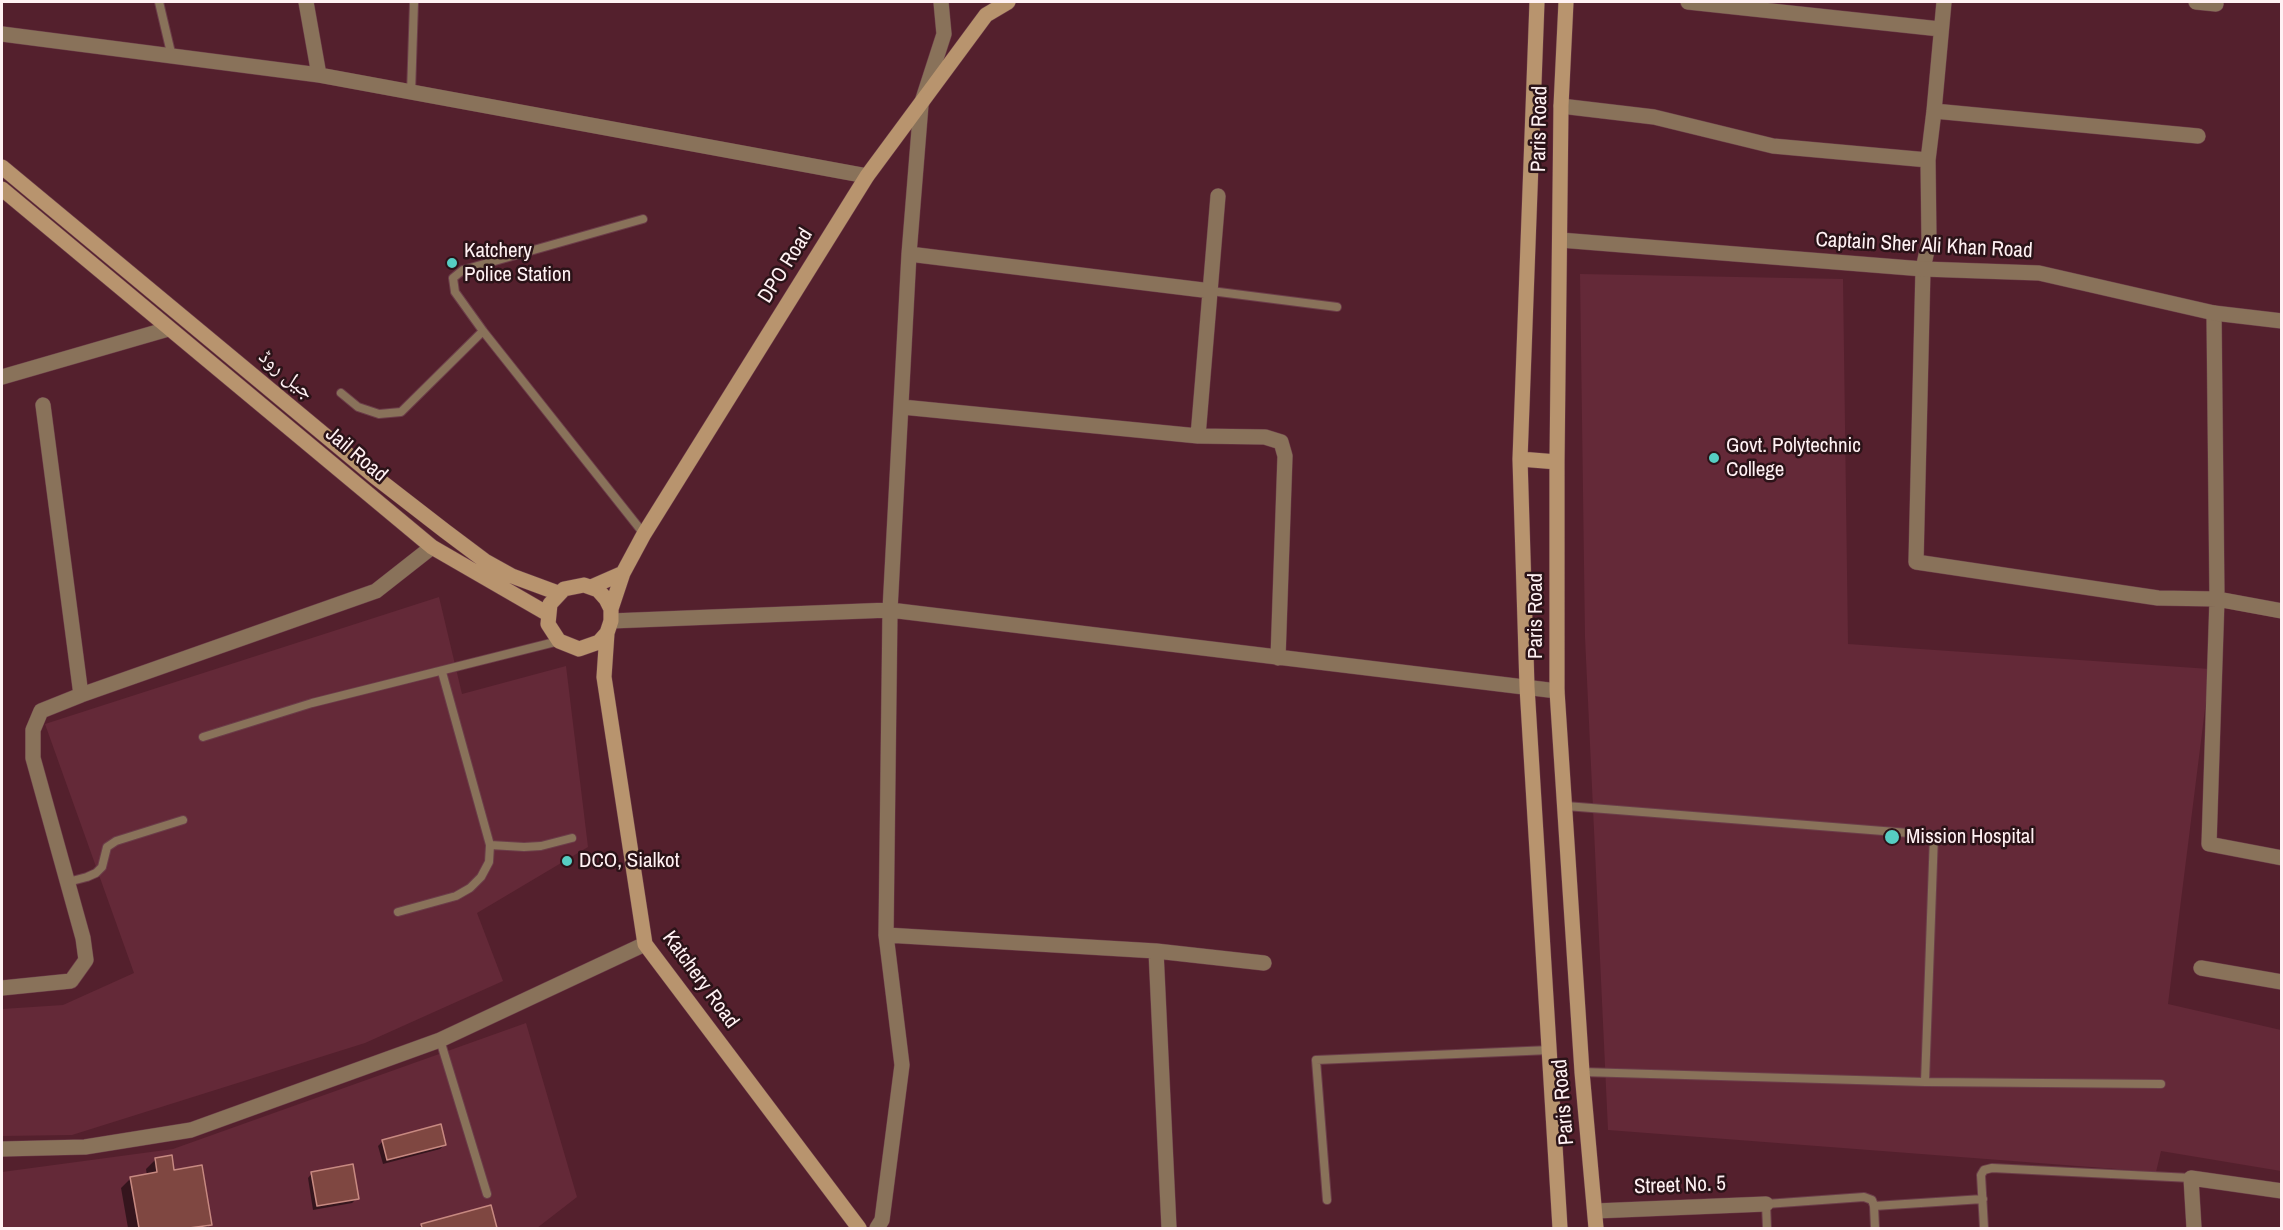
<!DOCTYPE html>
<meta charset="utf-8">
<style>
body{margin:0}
#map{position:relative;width:2283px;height:1230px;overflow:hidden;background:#54202d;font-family:"Archivo Narrow",sans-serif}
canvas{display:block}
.frame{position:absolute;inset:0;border:3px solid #fff1f3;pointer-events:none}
</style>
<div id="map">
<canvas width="2283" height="1230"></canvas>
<div class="frame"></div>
</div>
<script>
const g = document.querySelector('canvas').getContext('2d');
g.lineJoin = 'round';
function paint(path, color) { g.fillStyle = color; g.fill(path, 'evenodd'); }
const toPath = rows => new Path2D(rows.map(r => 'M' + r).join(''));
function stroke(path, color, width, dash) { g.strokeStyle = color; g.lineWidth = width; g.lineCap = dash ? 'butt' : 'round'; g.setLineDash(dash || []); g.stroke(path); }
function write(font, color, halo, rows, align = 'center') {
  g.font = font + ' "Archivo Narrow","Noto Naskh Arabic",sans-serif'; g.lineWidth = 5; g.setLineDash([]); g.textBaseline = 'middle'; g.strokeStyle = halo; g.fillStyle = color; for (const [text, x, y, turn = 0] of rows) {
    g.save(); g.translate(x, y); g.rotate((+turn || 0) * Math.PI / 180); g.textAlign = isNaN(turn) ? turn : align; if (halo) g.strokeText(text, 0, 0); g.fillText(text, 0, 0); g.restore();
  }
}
const built = toPath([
 [1580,274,1843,279,1848,644,2210,669,2168,1004,2281,1030,2281,1171,2161,1151,2156,1172,1608,1130,1585,637],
 [439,597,462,694,566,666,588,847,477,913,503,981,365,1043,72,1135,2,1136,2,1009,63,1005,134,973,45,724],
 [526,1023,577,1197,537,1228,2,1228,2,1172,173,1149]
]);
const shadow = toPath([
 [383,1141,445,1144,440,1149,383,1164,378,1146],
 [156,1159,173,1171,211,1224,206,1228,128,1228,121,1188,131,1178,147,1176,146,1169],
 [312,1173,357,1198,352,1203,313,1210,308,1178],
 [490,1207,496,1228,418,1228,422,1225]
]);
const building = toPath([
 [441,1124,446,1145,387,1160,382,1140,441,1124],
 [172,1155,174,1170,202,1165,212,1225,189,1228,139,1228,130,1177,157,1172,155,1158,172,1155],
 [353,1164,359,1199,317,1206,311,1172,353,1164],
 [491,1205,497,1228,422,1228,421,1224,491,1205]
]);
const service = toPath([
 [159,2,172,57],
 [411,93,414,2],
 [643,219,463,270,453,278,455,292,483,331,644,534],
 [1211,291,1337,307],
 [341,393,358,407,379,414,401,412,483,331],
 [203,737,312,703,559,641],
 [1566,806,1934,835,1925,1082],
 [490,845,524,847,541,846,572,838],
 [68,882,87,877,96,873,102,867,107,847,116,841,183,820],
 [398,912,456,896,470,888,481,877,489,862,490,845,442,672],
 [440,1040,487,1194],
 [1582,1072,1925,1082,2161,1084],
 [1327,1200,1316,1060,1550,1050],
 [1874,1206,1983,1199],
 [1767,1228,1766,1204,1864,1197,1872,1200,1874,1206,1875,1228],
 [1984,1228,1981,1175,1984,1170,1992,1168,2191,1178]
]);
const minor = toPath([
 [306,2,319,75],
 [1688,2,1940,29],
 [1944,2,1934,111,1928,160,1929,241,1923,269,1916,562,2158,598,2217,599,2282,611],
 [2196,2,2216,4],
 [2,34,319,75,867,176],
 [1561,106,1654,117,1773,146,1928,160],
 [1934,111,2198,136],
 [909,254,1211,291],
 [2214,313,2217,599,2209,844,2282,858],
 [2,377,168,329],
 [43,405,81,695],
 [902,407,1198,436,1265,437,1281,442,1285,456,1278,658],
 [1198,436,1218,196],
 [611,621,890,610,1557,691],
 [886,935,1156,951,1264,963],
 [1156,951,1169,1228],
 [2201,968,2282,982],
 [2,988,71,981,86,960,83,938,33,758,33,730,41,711,81,695,376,591,432,547],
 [2,1149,85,1147,191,1130,440,1040,645,944],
 [1595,1211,1766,1204],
 [877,1228,882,1220,902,1065,886,935,890,610,909,254,921,105,944,34,941,2],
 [2194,1228,2191,1178,2282,1191]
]);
const tertiary = toPath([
 [1560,240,1923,269,2039,273,2214,313,2282,321]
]);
const secondary = toPath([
 [1537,2,1520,459,1527,687,1560,1228],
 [1566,2,1561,106,1557,462,1557,691,1582,1072,1596,1228],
 [2,167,374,476,445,531,485,561,512,576,558,593],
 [2,189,432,547,548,614],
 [1520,459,1557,462],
 [591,587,623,573],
 [611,609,623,573,644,534,867,176,986,15,1008,2],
 [607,633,599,642,579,649,559,641,548,624,550,604,564,589,584,585,598,590,606,599,611,609,611,621,607,633,604,677,645,944,859,1228]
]);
const markers = [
 [452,263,6,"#56cec3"],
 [1714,458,6,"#56cec3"],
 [1892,837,8,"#56cec3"],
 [567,861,6,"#56cec3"]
];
const streetNames = [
 ["Paris Road",1540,129,-89],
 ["Captain Sher Ali Khan Road",1924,246,3],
 ["DPO Road",786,266,-58],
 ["جیل روڈ",286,375,40],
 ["Jail Road",356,455,40],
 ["Paris Road",1536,616,-90],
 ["Katchery Road",700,980,54],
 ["Paris Road",1564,1102,-95],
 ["Street No. 5",1680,1186,-2]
];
const poiNames = [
 ["Katchery",464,251],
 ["Police Station",464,275],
 ["Govt. Polytechnic",1726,446],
 ["College",1726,470],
 ["Mission Hospital",1906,837],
 ["DCO, Sialkot",579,861]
];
paint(built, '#642938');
paint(shadow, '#0007');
paint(building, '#7f4741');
stroke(building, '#c78981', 1.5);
stroke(service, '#6c3d49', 10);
stroke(minor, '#6c3d49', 16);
stroke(tertiary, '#6c3d49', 16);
stroke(secondary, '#6c3d49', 16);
stroke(service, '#89725a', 8);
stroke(minor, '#89725a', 15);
stroke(tertiary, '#89725a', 15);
stroke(secondary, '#b8946e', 15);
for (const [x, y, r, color] of markers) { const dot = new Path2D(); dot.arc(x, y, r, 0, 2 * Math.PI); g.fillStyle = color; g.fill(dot); stroke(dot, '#2b1318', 2); }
write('21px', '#fff1f3', '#2b1318', streetNames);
write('21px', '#fff1f3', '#2b1318', poiNames, 'left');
</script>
